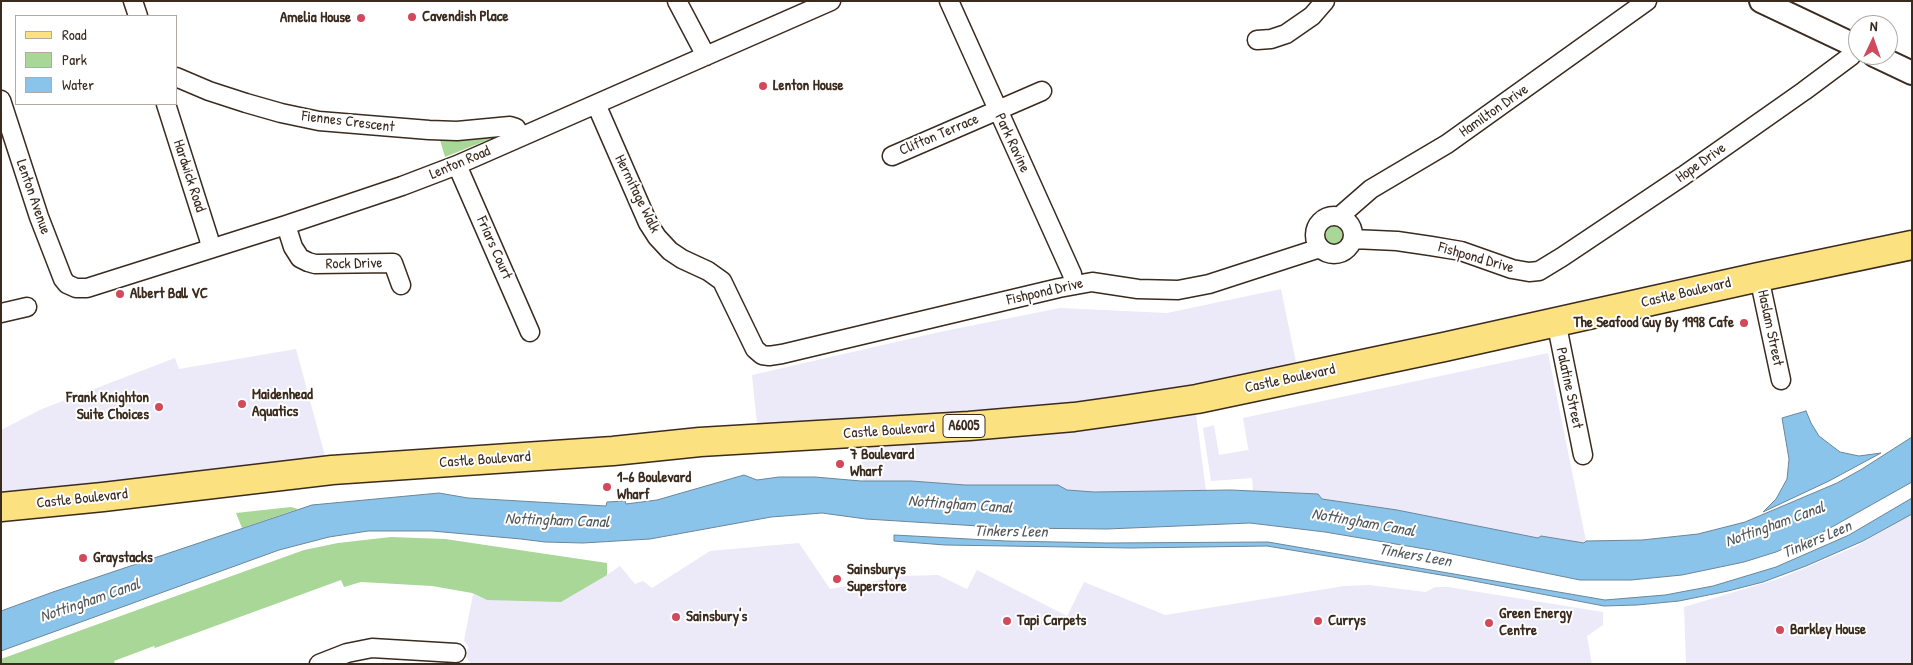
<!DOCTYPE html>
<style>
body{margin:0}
#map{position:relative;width:1913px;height:665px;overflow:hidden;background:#fff;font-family:"Patrick Hand",sans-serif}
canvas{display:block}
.frame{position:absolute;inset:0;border:2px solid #3b2a1e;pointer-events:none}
.legend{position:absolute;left:15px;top:15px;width:162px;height:90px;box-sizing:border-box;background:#fff;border:1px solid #b1aaa5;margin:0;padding:6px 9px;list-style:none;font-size:15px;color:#3b2a1e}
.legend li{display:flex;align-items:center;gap:10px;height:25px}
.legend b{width:25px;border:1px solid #b1aaa5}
.north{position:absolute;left:1848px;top:15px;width:50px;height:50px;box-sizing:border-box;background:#fff;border:1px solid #b1aaa5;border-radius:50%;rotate:3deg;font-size:14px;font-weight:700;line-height:20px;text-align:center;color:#3b2a1e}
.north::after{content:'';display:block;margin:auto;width:18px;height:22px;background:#d1495b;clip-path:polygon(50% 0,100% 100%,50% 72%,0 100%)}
</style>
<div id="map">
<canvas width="1913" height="665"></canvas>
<div class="frame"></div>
<ul class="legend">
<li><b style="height:6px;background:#fbe180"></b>Road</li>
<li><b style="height:14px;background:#a9d797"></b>Park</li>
<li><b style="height:14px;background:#8bc4ea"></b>Water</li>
</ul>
<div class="north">N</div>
</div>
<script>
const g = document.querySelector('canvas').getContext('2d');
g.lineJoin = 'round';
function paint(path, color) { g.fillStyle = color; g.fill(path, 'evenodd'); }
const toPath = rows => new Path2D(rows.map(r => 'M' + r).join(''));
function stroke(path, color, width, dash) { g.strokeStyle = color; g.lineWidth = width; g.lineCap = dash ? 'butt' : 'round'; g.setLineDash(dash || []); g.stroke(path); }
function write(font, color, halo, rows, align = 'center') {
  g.font = font + ' "Patrick Hand",sans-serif'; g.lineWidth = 4; g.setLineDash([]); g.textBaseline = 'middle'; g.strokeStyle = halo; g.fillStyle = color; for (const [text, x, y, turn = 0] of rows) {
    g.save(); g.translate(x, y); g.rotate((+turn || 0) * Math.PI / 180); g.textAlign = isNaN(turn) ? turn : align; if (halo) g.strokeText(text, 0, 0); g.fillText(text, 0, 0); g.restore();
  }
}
const built = toPath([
 [1281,289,1296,362,1192,384,1206,491,1094,492,1067,490,1057,485,965,485,911,481,863,481,857,418,757,424,752,375,944,331,1060,308,1167,313],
 [296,349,325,456,1,495,1,430,42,409,175,358,179,369],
 [1548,353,1586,541,1584,543,1542,536,1538,538,1515,534,1397,510,1322,499,1318,494,1253,491,1252,478,1211,481,1203,428,1214,425,1219,455,1248,450,1249,453,1243,418],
 [1912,514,1912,664,1686,664,1684,607,1781,578,1855,547],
 [799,543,830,589,902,576,938,575,967,589,977,570,1067,616,1084,582,1165,615,1344,586,1369,585,1426,592,1435,587,1448,587,1603,612,1603,625,1587,636,1592,664,471,664,463,652,469,648,464,641,473,594,487,600,607,575,620,566,635,584,643,581,652,588,710,551]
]);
const green = toPath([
 [489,136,490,139,445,157,440,140],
 '1324 234a11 11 0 1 1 22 0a11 11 0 1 1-22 0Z',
 [291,507,298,509,242,528,236,513],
 [391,537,445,539,607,563,607,575,561,602,487,600,472,593,432,586,361,582,344,587,341,580,155,648,154,646,114,661,115,664,1,664,1,659,304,550,338,543]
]);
const water = toPath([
 [1806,411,1811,423,1819,436,1840,452,1859,456,1881,453,1829,481,1763,512,1776,499,1787,479,1789,459,1782,418,1806,411],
 [1912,437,1912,482,1823,532,1776,552,1744,562,1682,575,1631,580,1580,580,1437,551,1325,532,1250,523,1107,529,1011,528,866,519,822,513,771,517,650,539,583,543,545,542,521,539,432,531,368,531,329,537,279,550,1,651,1,611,53,592,312,505,439,493,468,498,606,506,607,502,625,501,626,504,657,500,744,475,757,480,779,477,815,477,861,481,911,481,965,485,1058,485,1067,490,1094,492,1231,490,1318,494,1322,499,1397,510,1538,538,1541,536,1584,543,1586,541,1642,540,1698,534,1745,522,1837,483,1862,469,1912,437],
 [1912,498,1912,514,1863,541,1806,566,1763,582,1728,591,1679,601,1637,605,1604,606,1453,577,1267,546,1131,548,945,545,894,541,894,535,1006,541,1107,543,1268,542,1605,600,1665,595,1713,586,1776,567,1849,535,1912,498]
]);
const minor = toPath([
 [133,1,138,16],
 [677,1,706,56],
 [949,1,1072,274,1074,285],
 [1257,40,1271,39,1286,34,1312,16,1325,1],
 [176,77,209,91,246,103,281,113,319,121,429,130,457,131,510,126,516,128,520,137],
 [1,100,39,217,63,279,67,284,76,288,87,288,286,225,402,186,457,165,831,1],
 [166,104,209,239,210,249],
 [596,104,648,223,657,237,670,251,682,259,708,271,722,281,755,349,762,355,769,356,782,354,1059,288,1092,282,1138,289,1178,290,1209,284,1320,248],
 [892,156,1042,91],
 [457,165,530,332],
 '1315 235a19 19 0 1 1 38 0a19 19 0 1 1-38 0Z',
 [1340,216,1371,189,1447,144,1647,1],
 [286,225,293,247,300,258,308,262,315,264,393,263,401,285],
 [1353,239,1397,241,1431,246,1461,251,1512,269,1529,272,1539,271,1562,257,1683,176,1804,91,1851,56,1858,47],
 [1759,277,1781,380],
 [1,313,27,307],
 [1556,321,1583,455],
 [319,664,347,653,372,648,456,653]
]);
const tertiary = toPath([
 [1761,1,1858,47],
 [1874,55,1912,73]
]);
const primary = toPath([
 [1,507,103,497,332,470,613,451,700,442,969,426,1074,417,1124,410,1197,399,1444,347,1759,277,1912,245]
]);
const markers = [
 [412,17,5,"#d1495b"],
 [361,18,5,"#d1495b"],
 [763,86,5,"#d1495b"],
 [120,294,5,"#d1495b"],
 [1744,323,5,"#d1495b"],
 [242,404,5,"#d1495b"],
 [159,407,5,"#d1495b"],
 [840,464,5,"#d1495b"],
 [607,487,5,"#d1495b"],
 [83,558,5,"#d1495b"],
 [837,579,5,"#d1495b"],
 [676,617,5,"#d1495b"],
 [1007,621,5,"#d1495b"],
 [1318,621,5,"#d1495b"],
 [1489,623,5,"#d1495b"],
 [1780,630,5,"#d1495b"]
];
const shields = [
 [964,426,42]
];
const shieldNames = [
 ["A6005",964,426]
];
const poiNames = [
 ["Cavendish Place",422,17],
 ["Amelia House",351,18,"right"],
 ["Lenton House",773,86],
 ["Albert Ball VC",130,294],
 ["The Seafood Guy By 1998 Cafe",1734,323,"right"],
 ["Maidenhead",252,395],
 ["Aquatics",252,412],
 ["Frank Knighton",149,398,"right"],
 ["Suite Choices",149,415,"right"],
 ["7 Boulevard",850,455],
 ["Wharf",850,472],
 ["1-6 Boulevard",617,478],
 ["Wharf",617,495],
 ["Graystacks",93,558],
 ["Sainsburys",847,570],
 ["Superstore",847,587],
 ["Green Energy",1499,614],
 ["Centre",1499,631],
 ["Sainsbury's",686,617],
 ["Tapi Carpets",1017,621],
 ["Currys",1328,621],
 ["Barkley House",1790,630]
];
const streetNames = [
 ["Hamilton Drive",1494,111,-35],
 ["Fiennes Crescent",348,122,7],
 ["Clifton Terrace",939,135,-23],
 ["Park Ravine",1012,143,65],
 ["Lenton Road",460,163,-23],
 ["Hope Drive",1701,163,-35],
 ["Hardwick Road",189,176,72],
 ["Hermitage Walk",637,194,64],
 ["Lenton Avenue",33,197,71],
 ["Friars Court",494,248,66],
 ["Fishpond Drive",1476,258,16],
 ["Rock Drive",354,264,-1],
 ["Fishpond Drive",1045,292,-13],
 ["Castle Boulevard",1686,293,-13],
 ["Haslam Street",1770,328,78],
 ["Castle Boulevard",1290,379,-12],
 ["Palatine Street",1569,388,78],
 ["Castle Boulevard",889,431,-4],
 ["Castle Boulevard",485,460,-4],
 ["Castle Boulevard",82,499,-6]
];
const waterNames = [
 ["Nottingham Canal",960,505,4],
 ["Nottingham Canal",557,521,2],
 ["Nottingham Canal",1363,523,10],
 ["Nottingham Canal",1775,525,-20],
 ["Tinkers Leen",1011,532,1],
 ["Tinkers Leen",1817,540,-23],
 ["Tinkers Leen",1415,556,10],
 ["Nottingham Canal",90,601,-19]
];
paint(built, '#ece9f8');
paint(green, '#a9d797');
paint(water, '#8bc4ea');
stroke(water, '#6b8698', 1);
stroke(minor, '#3b2a1e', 21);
stroke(tertiary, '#3b2a1e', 26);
stroke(primary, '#3b2a1e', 31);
stroke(minor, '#fff', 18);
stroke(tertiary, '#fff', 22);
stroke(primary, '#fbe180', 28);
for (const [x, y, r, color] of markers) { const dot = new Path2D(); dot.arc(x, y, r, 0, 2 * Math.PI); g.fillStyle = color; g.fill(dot); stroke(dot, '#fff', 2); }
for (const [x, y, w] of shields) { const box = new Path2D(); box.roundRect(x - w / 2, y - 11.5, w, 23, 4); g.fillStyle = '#fff'; g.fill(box); stroke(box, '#3b2a1e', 1); }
write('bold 14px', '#3b2a1e', null, shieldNames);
write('bold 15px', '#3b2a1e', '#fff', poiNames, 'left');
write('15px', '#3b2a1e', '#fff', streetNames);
write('italic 16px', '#53585b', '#fff', waterNames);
</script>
